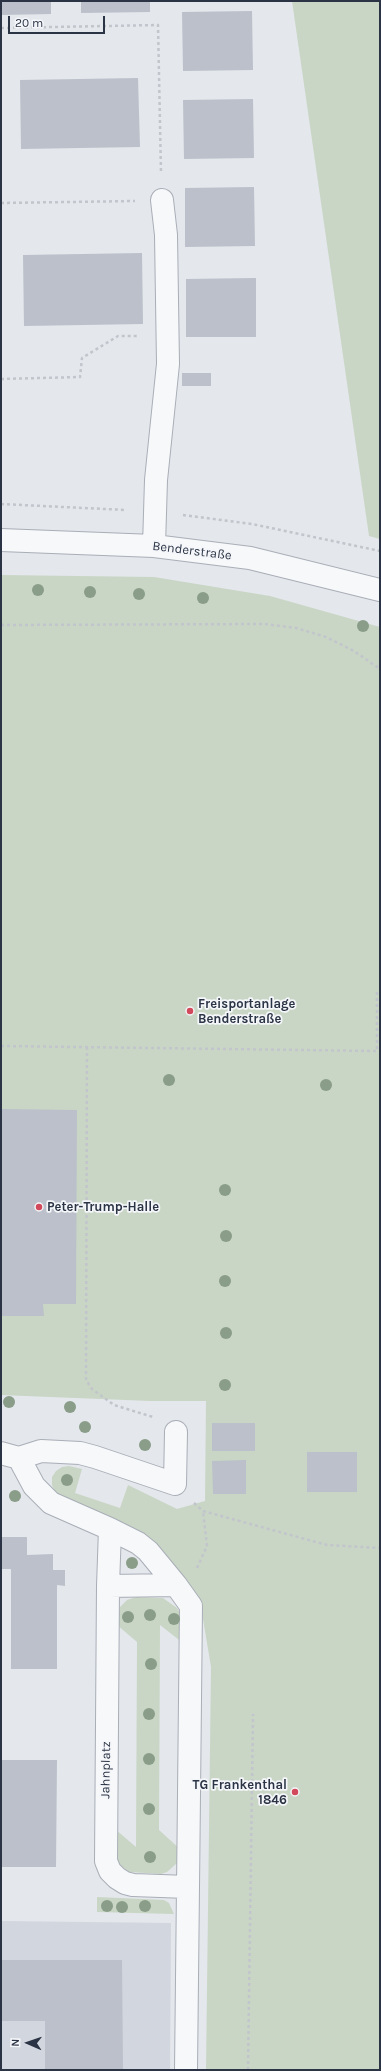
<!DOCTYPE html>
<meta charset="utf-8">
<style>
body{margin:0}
#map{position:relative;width:381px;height:2071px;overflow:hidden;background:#e4e7ec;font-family:Karla,sans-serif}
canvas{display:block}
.frame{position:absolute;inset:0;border:2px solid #2b3445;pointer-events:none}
.north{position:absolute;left:8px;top:2023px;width:40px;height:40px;-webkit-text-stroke:3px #f4f6f9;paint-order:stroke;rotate:272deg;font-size:11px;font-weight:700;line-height:16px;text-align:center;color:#2b3445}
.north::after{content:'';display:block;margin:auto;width:14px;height:18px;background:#2b3445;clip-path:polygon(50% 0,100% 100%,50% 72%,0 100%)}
.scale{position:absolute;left:8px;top:16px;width:97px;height:18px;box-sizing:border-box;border:2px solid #2b3445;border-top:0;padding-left:5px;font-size:12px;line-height:14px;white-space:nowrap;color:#2b3445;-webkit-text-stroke:3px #f4f6f9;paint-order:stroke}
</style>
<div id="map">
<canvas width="381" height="2071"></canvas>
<div class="frame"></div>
<div class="north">N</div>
<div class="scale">20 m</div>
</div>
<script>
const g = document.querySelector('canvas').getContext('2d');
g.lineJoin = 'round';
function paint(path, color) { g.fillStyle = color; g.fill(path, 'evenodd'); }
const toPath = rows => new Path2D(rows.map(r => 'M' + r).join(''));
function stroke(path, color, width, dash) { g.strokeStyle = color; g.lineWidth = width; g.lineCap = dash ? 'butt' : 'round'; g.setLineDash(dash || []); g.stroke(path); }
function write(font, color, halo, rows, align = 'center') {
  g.font = font + ' Karla,sans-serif'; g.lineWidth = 3.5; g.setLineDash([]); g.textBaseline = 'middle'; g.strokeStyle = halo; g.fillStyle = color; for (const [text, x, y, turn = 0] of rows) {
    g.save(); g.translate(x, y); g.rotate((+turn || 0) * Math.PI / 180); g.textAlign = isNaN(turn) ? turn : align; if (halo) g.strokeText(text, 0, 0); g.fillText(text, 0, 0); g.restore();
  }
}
const built = toPath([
 [1,1921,171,1923,170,2070,1,2070]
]);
const green = toPath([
 [292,1,380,1,380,539,369,536],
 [1,575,154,577,270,596,380,627,380,2070,206,2070,211,1667,200,1601,61,1497,55,1492,52,1485,52,1477,56,1471,62,1467,69,1466,82,1469,75,1493,120,1508,128,1485,177,1509,205,1501,206,1401,150,1401,1,1395],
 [136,1597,163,1598,177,1608,180,1613,183,1643,160,1625,159,1830,180,1849,179,1859,176,1864,167,1872,161,1874,130,1872,121,1866,116,1858,115,1829,136,1847,137,1642,116,1624,120,1607,127,1600],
 [97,1897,164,1900,169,1903,174,1914,97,1912]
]);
const building = toPath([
 [1,1,51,1,51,14,1,15],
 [81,1,150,1,150,12,81,13],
 [252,11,253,70,183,71,182,12],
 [138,78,140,147,21,149,20,80],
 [253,99,254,158,184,159,183,100],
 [254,187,255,246,185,247,185,188],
 [142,253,143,324,24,326,23,255],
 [256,278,256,337,186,337,186,279],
 [182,373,211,373,211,386,182,386],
 [1,1109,77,1110,76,1304,43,1304,44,1316,1,1316],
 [212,1423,255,1423,255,1451,212,1451],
 [307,1452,357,1452,357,1492,307,1492],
 [246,1460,246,1494,213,1494,212,1461],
 [1,1537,27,1537,27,1555,53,1554,53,1570,65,1570,65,1586,57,1585,57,1669,11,1669,11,1569,1,1569],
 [2,1760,57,1760,56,1867,2,1867],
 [1,1960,122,1960,123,2070,45,2070,45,2021,1,2021]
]);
const path = toPath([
 [1,28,158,25,161,173],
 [1,203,135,201],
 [1,379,80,377,82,358,118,336,139,336],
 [1,504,126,510],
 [183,515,252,524,380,551],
 [1,625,265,624,296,628,326,637,354,651,380,669],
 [1,1046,377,1051,377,992,380,990],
 [87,1047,86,1380,92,1389,114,1405,153,1417],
 [194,1503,203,1511,327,1545,380,1548],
 [197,1568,207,1546,203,1511],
 [248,2070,253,1714]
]);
const minor = toPath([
 [1,540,154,546,250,558,380,590],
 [154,546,156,480,168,364,166,235,162,200],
 [1,1453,19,1458,41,1451,80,1453,95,1457,175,1484,176,1432],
 [19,1458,34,1486,51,1503,110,1529],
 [108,1586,110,1529,138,1543,148,1551,176,1585],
 [186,2070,188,1887,191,1606,176,1585,108,1586,106,1861,110,1871,117,1878,125,1883,133,1885,188,1887]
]);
const trees = [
 [38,590],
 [90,592],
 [139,594],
 [203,598],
 [363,626],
 [169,1080],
 [326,1085],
 [225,1190],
 [226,1236],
 [225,1281],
 [226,1333],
 [225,1385],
 [9,1402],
 [70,1407],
 [85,1427],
 [145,1445],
 [67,1480],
 [15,1496],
 [132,1563],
 [150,1615],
 [128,1617],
 [174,1619],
 [151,1664],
 [149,1714],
 [149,1759],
 [149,1809],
 [150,1857],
 [107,1906],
 [145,1906],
 [122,1907]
];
const markers = [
 [190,1011,4,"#d1495b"],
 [39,1207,4,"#d1495b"],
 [295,1792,4,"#d1495b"]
];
const streetNames = [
 ["Benderstraße",192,551,7],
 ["Jahnplatz",106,1770,-89]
];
const poiNames = [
 ["Freisportanlage",198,1004],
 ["Benderstraße",198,1019],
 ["Peter-Trump-Halle",47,1207],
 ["TG Frankenthal",287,1785,"right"],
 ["1846",287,1800,"right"]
];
paint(built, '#d2d6de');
paint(green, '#c9d6c5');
paint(building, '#bbc0ca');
stroke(minor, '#a9aeb7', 24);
stroke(path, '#c2c5cb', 2.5, [3, 3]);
stroke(minor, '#f7f8fa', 22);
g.fillStyle = '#899d89';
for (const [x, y] of trees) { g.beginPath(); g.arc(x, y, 6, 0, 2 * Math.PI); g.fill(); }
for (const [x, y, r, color] of markers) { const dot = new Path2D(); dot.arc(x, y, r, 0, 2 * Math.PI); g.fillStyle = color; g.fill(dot); stroke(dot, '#f4f6f9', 1.5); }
write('13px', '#2b3445', '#f4f6f9', streetNames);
write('bold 13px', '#2b3445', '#f4f6f9', poiNames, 'left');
</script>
